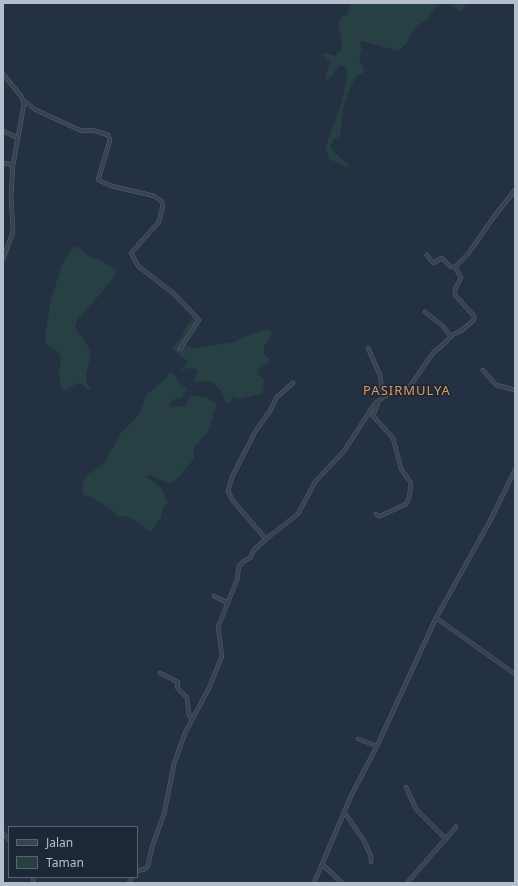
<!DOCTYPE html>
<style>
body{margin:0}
#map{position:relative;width:518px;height:886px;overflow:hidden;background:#243143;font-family:"Noto Sans",sans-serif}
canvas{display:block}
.frame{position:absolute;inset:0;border:4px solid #b5becc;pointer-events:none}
.legend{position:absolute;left:8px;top:826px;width:130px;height:52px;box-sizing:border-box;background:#1d2837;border:1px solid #5a6473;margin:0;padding:5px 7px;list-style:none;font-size:12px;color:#b5becc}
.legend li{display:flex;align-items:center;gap:8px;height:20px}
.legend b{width:20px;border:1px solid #5a6473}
</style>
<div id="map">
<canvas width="518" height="886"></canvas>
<div class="frame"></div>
<ul class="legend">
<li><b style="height:5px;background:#384352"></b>Jalan</li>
<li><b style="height:11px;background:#264044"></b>Taman</li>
</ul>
</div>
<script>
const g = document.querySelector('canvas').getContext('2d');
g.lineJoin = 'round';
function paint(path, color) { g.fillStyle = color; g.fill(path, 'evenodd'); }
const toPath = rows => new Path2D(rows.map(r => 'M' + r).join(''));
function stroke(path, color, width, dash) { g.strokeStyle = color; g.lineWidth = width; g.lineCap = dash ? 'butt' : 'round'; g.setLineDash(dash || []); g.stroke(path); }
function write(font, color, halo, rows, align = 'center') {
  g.font = font + ' "Noto Sans",sans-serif'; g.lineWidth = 3.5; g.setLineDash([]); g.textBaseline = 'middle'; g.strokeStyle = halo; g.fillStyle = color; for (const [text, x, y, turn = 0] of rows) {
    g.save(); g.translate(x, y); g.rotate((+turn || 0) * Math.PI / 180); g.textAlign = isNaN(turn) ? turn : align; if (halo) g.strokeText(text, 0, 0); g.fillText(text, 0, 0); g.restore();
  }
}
const green = toPath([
 [350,3,439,3,427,19,417,26,405,45,398,51,362,41,360,43,362,51,359,58,364,70,362,74,357,74,351,86,344,104,340,136,334,139,330,146,334,152,348,164,349,167,345,167,339,163,329,159,325,148,342,101,348,71,344,66,340,65,326,82,325,77,330,63,322,54,326,53,335,56,341,50,342,42,338,23,342,16,348,14],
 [450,3,467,3,463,9,459,11],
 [75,247,79,247,90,257,100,260,116,270,114,277,102,292,77,320,75,328,86,343,91,353,86,375,87,383,91,389,87,389,81,384,77,383,65,391,62,389,60,381,59,369,61,362,59,353,46,344,45,336,51,299,62,265,65,258],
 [192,319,194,319,195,322,182,343,183,345,194,348,235,342,243,337,267,329,272,332,272,335,264,347,264,354,270,359,266,365,264,364,257,370,257,374,264,379,263,393,240,399,233,396,229,404,225,401,221,391,215,384,209,381,196,382,194,379,198,372,196,369,188,368,181,371,180,370,187,364,187,361,172,348,182,337,185,328],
 [170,372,176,376,178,383,187,388,182,398,175,399,169,404,170,407,185,406,191,396,205,397,216,403,217,407,213,412,214,416,208,431,194,448,194,459,175,481,169,483,150,475,147,477,161,488,168,502,163,508,161,518,150,532,142,525,129,517,117,516,112,510,90,496,86,496,83,494,82,483,88,474,104,464,121,433,140,413,146,395,165,380]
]);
const street = toPath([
 [3,74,21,96,24,104,13,165,11,196,13,232,3,259],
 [24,101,36,110,82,131,92,130,108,135,110,140,98,180,112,186,154,196,161,201,163,205,159,222,131,253,138,266,173,293,199,320,180,349],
 [3,131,18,138],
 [3,163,13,165],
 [427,255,433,263,442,258,451,267,455,267],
 [425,312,443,326,451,337],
 [368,348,380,375,383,397],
 [483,370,496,385,515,390],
 [376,514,378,516,380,516,406,504,409,498,411,483,401,469,393,438,373,416,378,403],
 [266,539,233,501,228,491,232,477,255,432,270,411,277,397,293,383],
 [214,596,228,603],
 [436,618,515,674],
 [160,673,178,682,177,687,187,698,189,715,192,719],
 [358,739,377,746],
 [406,787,416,809,446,839],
 [344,812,363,839,371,856,371,862],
 [3,833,9,840],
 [322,864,342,883],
 [137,871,145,869,148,866,152,847,164,814,174,764,185,733,209,688,222,656,218,627,237,580,239,566,244,561,250,558,254,550,266,539,298,514,315,482,344,451,374,405,383,397,410,386,433,353,446,342,452,335,461,331,474,320,474,316,455,295,455,289,461,278,455,267,468,254,493,218,515,190],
 [33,877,34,883],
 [129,883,132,877],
 [314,883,351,796,377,746,436,618,491,519,515,470],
 [407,883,456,827]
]);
const quarterNames = [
 ["PASIRMULYA",407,391]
];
paint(green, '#264044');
stroke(street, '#56616f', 4.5);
stroke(street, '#384352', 3.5);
g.letterSpacing = '1px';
write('13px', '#de985f', '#1d2837', quarterNames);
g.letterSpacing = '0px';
</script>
